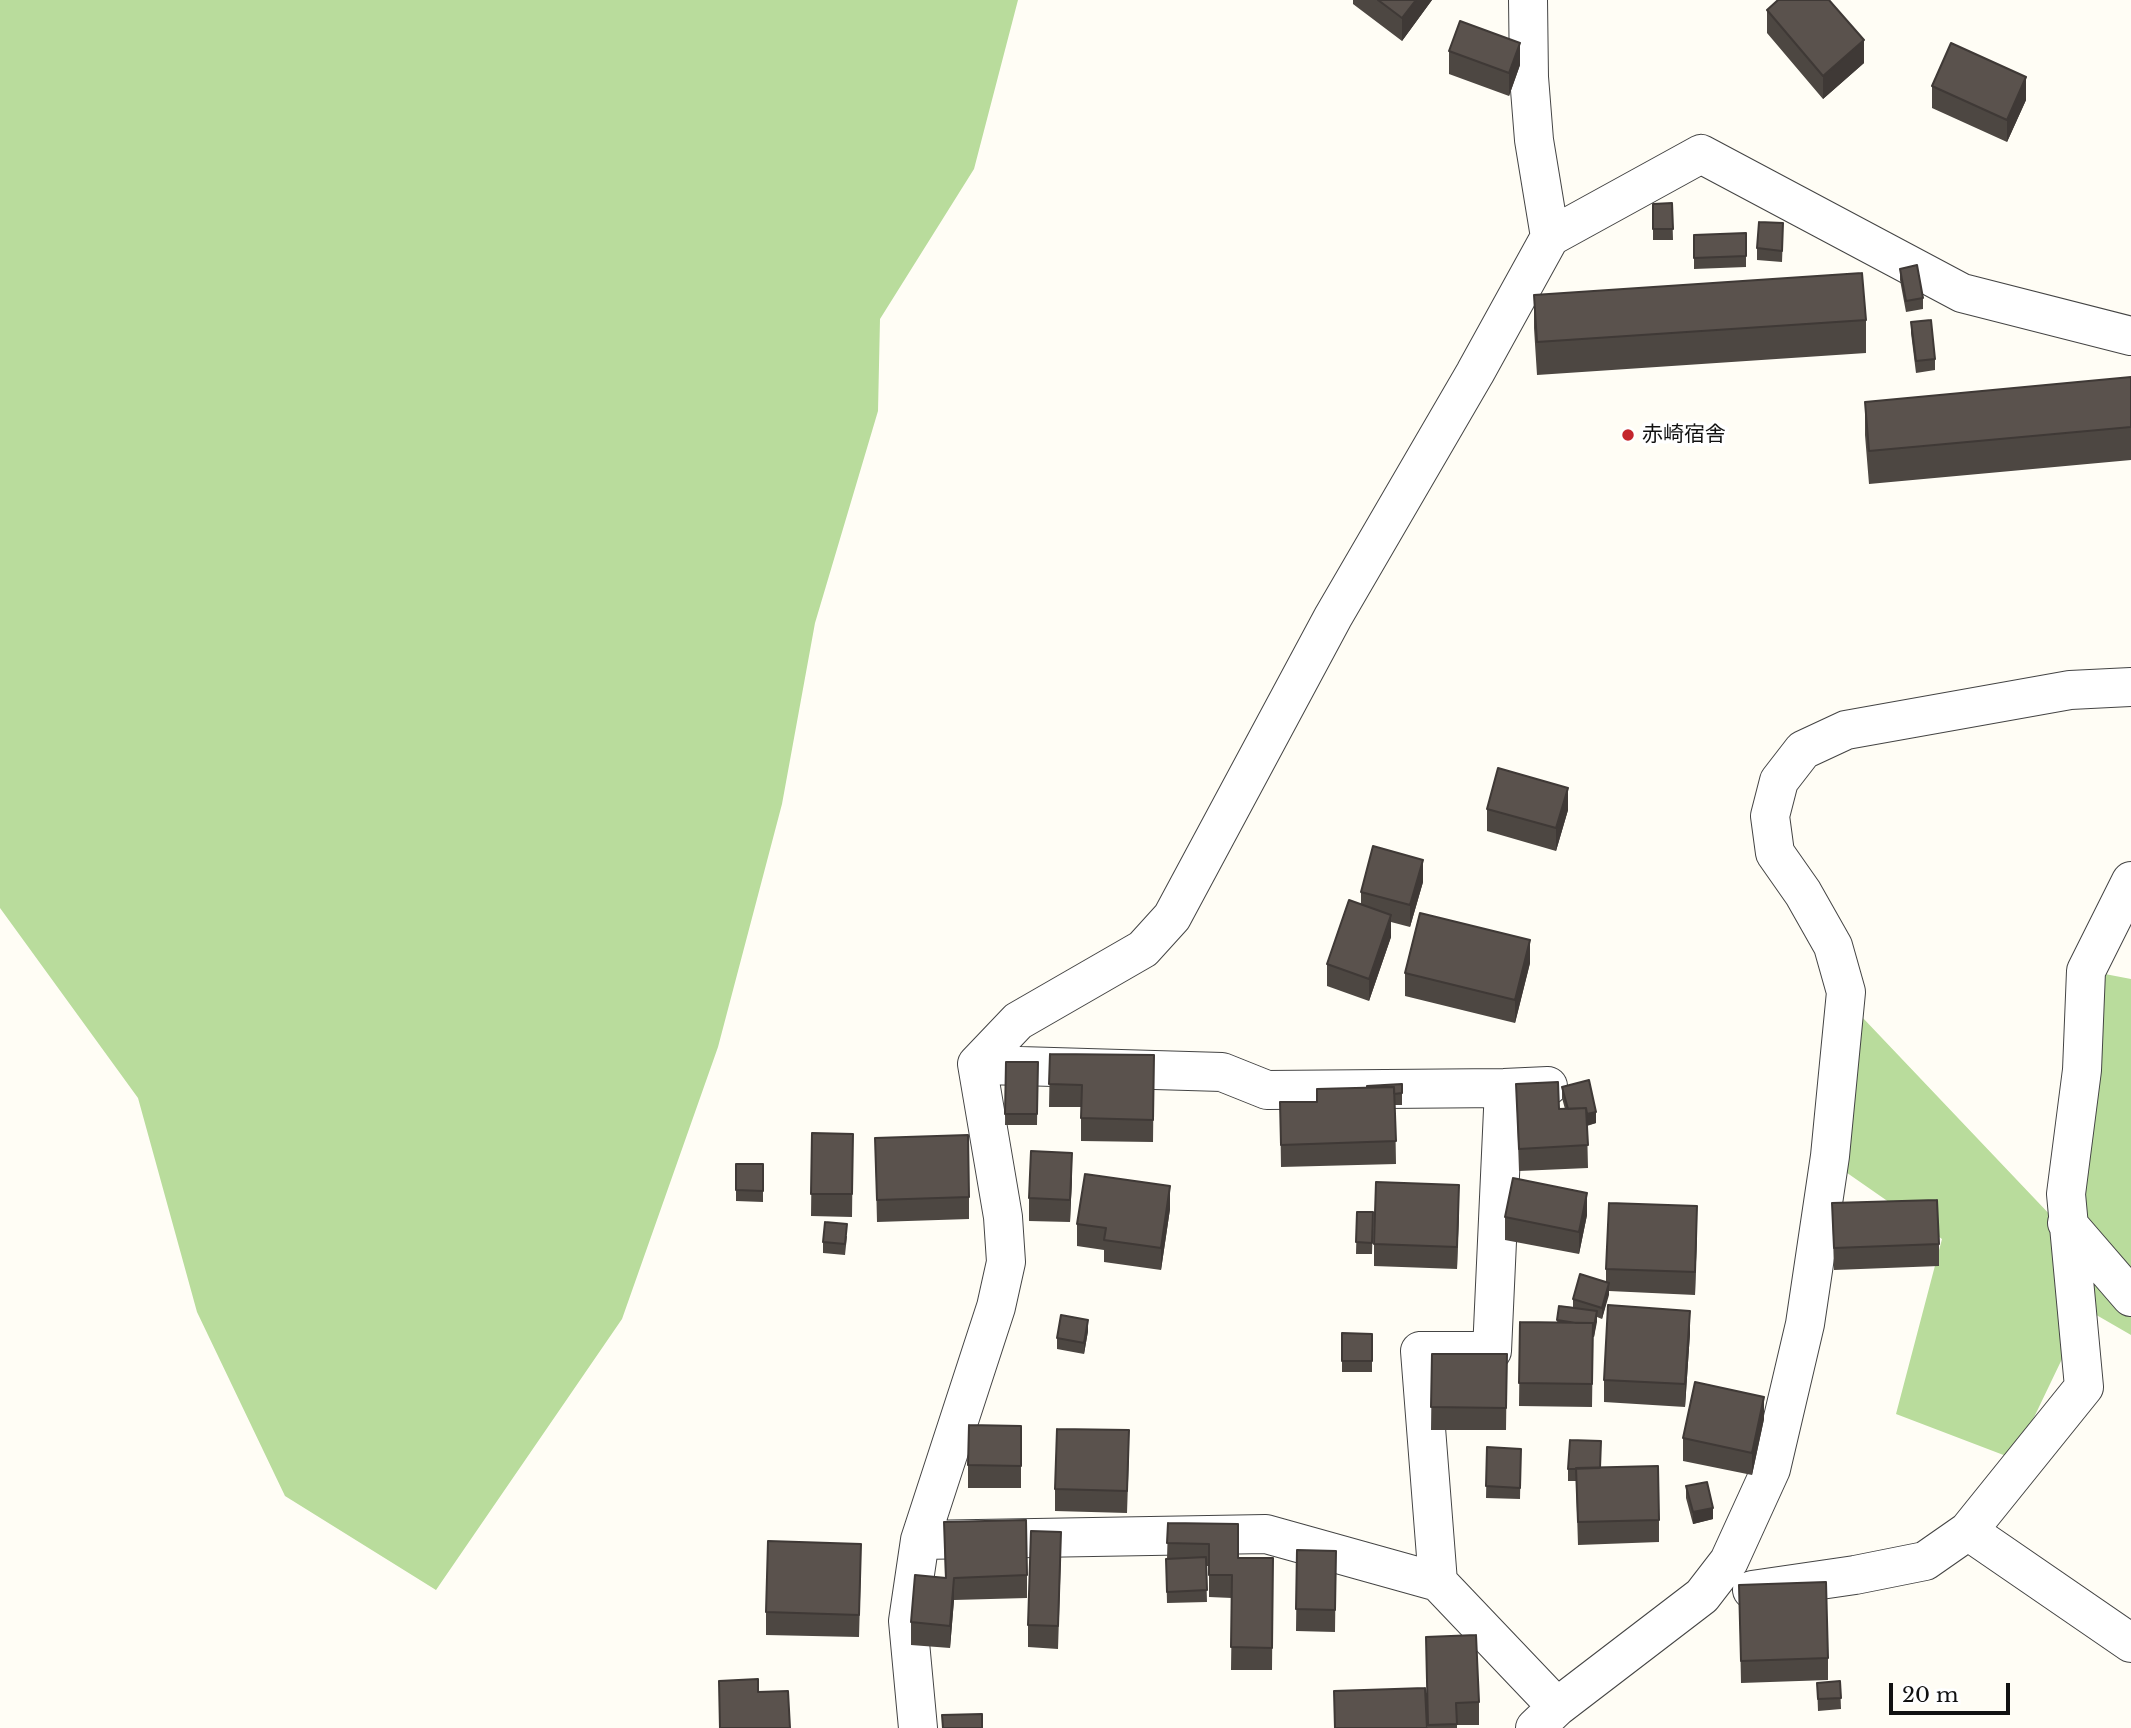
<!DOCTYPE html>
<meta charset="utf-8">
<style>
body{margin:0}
#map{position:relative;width:2131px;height:1728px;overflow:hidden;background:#fffdf5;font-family:"Libre Baskerville",serif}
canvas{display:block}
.scale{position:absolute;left:1889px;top:1683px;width:121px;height:32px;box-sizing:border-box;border:4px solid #111;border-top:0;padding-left:9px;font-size:21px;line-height:24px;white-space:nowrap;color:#111;-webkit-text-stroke:5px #fff;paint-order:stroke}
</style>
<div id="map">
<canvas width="2131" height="1728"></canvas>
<div class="scale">20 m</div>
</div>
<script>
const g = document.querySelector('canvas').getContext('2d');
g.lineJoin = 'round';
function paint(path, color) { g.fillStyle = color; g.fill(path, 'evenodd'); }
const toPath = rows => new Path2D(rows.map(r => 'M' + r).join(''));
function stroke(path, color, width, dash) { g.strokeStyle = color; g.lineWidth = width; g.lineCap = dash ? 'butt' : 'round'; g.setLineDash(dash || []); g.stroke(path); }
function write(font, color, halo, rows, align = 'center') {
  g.font = font + ' "Libre Baskerville","Noto Sans JP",serif'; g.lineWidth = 7; g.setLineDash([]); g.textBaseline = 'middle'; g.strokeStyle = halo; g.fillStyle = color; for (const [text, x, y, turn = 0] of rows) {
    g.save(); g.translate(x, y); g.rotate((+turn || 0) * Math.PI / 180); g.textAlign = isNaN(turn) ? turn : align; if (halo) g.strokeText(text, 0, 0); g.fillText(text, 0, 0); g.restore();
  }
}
const forest = toPath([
 [0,0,1018,0,974,169,880,319,878,411,815,623,782,804,718,1047,622,1319,436,1590,285,1496,197,1312,138,1098,0,908],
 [2084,970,2131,979,2131,1335,2086,1309,2014,1459,1896,1414,1942,1239,1840,1168,1862,1017,2054,1219]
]);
const minor = toPath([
 [1550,237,1701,154,1962,293,2131,336],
 [977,1064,1018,1021,1143,949,1172,917,1333,617,1475,373,1550,237,1534,140,1529,77,1528,0],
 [986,1065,1222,1072,1267,1090,1504,1088,1548,1086],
 [2067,1223,2131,1297],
 [1968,1531,2131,1643],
 [920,1540,1266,1534,1438,1582,1557,1707],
 [1438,1582,1420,1351,1492,1351,1504,1088],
 [1752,1590,1855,1575,1925,1561,1968,1531,2084,1387,2066,1194,2082,1070,2086,971,2131,881],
 [918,1728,908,1621,920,1540,996,1307,1006,1262,1003,1217,977,1064],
 [1535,1728,1557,1707,1702,1596,1729,1561,1771,1469,1805,1324,1830,1156,1846,992,1833,946,1803,893,1775,853,1770,816,1779,781,1803,750,1846,730,2070,690,2131,687]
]);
const wall = toPath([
 [1353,0,1432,0,1402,41,1353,4],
 [1767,10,1864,63,1823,99,1767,33],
 [1449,51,1520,65,1509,96,1449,74],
 [1932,86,2026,100,2007,142,1932,108],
 [1672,203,1673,240,1653,240,1653,204],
 [1783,234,1782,262,1757,260,1757,248],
 [1694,235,1746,256,1746,267,1694,269],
 [1900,269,1923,298,1923,309,1906,312,1900,280],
 [1534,295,1866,320,1866,353,1537,375,1534,328],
 [1911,322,1935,359,1935,370,1916,373,1911,333],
 [2131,377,2131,460,1869,484,1865,435,1865,402],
 [1487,809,1568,810,1556,851,1487,831],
 [1423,882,1410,927,1391,922,1391,937,1369,1001,1327,986,1327,964,1361,904,1361,892],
 [1530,963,1515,1023,1405,996,1405,973],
 [1050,1054,1154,1055,1153,1142,1081,1141,1081,1107,1049,1107],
 [1006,1062,1038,1062,1037,1125,1005,1125],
 [1402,1084,1402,1105,1395,1105,1396,1164,1281,1167,1280,1102,1317,1102,1367,1087],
 [1516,1084,1559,1109,1565,1109,1562,1098,1562,1087,1596,1123,1587,1126,1588,1168,1519,1171],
 [812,1133,853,1134,852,1217,811,1216],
 [875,1138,969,1197,969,1219,877,1222],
 [736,1164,763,1164,763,1202,736,1201],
 [1072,1176,1070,1222,1029,1221,1029,1198],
 [1832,1203,1939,1244,1939,1266,1834,1270],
 [1459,1207,1457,1269,1374,1266,1374,1244],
 [1170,1209,1161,1270,1104,1262,1104,1250,1077,1246,1077,1224],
 [1357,1212,1373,1223,1372,1254,1356,1254],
 [1587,1215,1579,1254,1505,1240,1505,1217],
 [1697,1229,1695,1295,1609,1291,1602,1319,1597,1317,1594,1337,1593,1337,1592,1407,1519,1406,1520,1322,1557,1323,1559,1306,1573,1307,1573,1299,1606,1282,1606,1269],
 [847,1236,845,1255,823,1253,823,1242],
 [1088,1331,1084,1354,1057,1349,1057,1338],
 [1342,1333,1372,1334,1372,1372,1342,1372],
 [1690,1333,1685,1407,1604,1402,1604,1380],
 [1432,1354,1507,1354,1506,1430,1431,1430],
 [1764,1419,1752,1475,1683,1461,1683,1438],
 [1021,1426,1021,1488,968,1488,968,1465],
 [1487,1447,1521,1449,1520,1499,1486,1498],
 [1129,1453,1127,1513,1055,1511,1055,1489],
 [1600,1468,1659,1520,1659,1542,1578,1545,1576,1481,1568,1481,1568,1469],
 [1686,1486,1713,1519,1693,1524,1686,1498],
 [944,1522,1027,1575,1027,1598,954,1600,950,1648,911,1645,911,1622,945,1578],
 [1168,1523,1238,1558,1273,1558,1272,1670,1231,1670,1232,1598,1209,1597,1209,1566,1206,1566,1207,1602,1167,1603,1166,1559,1167,1559],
 [1297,1550,1336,1551,1335,1632,1296,1631],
 [1061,1554,1058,1649,1028,1647,1028,1625],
 [861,1566,859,1637,766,1635,766,1612],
 [1739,1585,1828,1658,1828,1680,1741,1683],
 [1426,1637,1479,1702,1479,1725,1457,1725,1457,1728,1428,1728],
 [1840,1681,1841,1709,1818,1711,1817,1683]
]);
const shadedWall = toPath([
 [1416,0,1432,0,1402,41,1402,18],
 [1864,40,1864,63,1823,99,1823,76],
 [1520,43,1520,65,1509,96,1509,73],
 [2026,77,2026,100,2007,142,2007,120],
 [1568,788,1568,810,1556,851,1556,828],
 [1423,860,1423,882,1410,927,1410,905],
 [1391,915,1391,937,1369,1001,1369,979],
 [1530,940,1530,963,1515,1023,1515,1000],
 [1596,1112,1596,1123,1570,1130,1570,1119],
 [1072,1153,1072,1176,1070,1222,1070,1200],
 [1459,1185,1459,1207,1457,1269,1457,1247],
 [1170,1186,1170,1209,1161,1270,1161,1248],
 [1587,1193,1587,1215,1579,1254,1579,1232],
 [1697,1206,1697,1229,1695,1295,1695,1272],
 [1609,1283,1609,1295,1602,1319,1602,1308],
 [1597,1311,1597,1322,1594,1337,1594,1326],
 [1690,1311,1690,1333,1685,1407,1685,1384],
 [1088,1320,1088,1331,1084,1354,1084,1343],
 [1764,1397,1764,1419,1752,1475,1752,1453],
 [1713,1508,1713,1519,1693,1524,1693,1512],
 [954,1578,954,1600,950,1648,950,1626]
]);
const building = toPath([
 [1378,0,1416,0,1402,18,1378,0],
 [1778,0,1829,0,1864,40,1823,76,1767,10,1778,0],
 [1460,21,1520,43,1509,73,1449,51,1460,21],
 [1951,43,2026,77,2007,120,1932,86,1951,43],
 [1672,203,1673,229,1653,229,1653,204,1672,203],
 [1759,222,1783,223,1782,251,1757,248,1759,222],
 [1746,233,1746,256,1694,258,1694,235,1746,233],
 [1917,265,1923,298,1906,301,1900,269,1917,265],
 [1862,273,1866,320,1537,342,1534,295,1862,273],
 [1931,320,1935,359,1916,361,1911,322,1931,320],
 [2131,377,2131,427,1869,451,1865,402,2131,377],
 [1498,768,1568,788,1556,828,1487,809,1498,768],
 [1373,846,1423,860,1410,905,1361,892,1373,846],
 [1349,900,1391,915,1369,979,1327,964,1349,900],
 [1420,913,1530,940,1515,1000,1405,973,1420,913],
 [1050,1054,1154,1055,1153,1120,1081,1118,1082,1085,1049,1084,1050,1054],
 [1006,1062,1038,1062,1037,1114,1005,1114,1006,1062],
 [1589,1080,1596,1112,1587,1114,1586,1108,1568,1109,1562,1087,1589,1080],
 [1558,1082,1559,1109,1586,1108,1588,1145,1519,1149,1516,1084,1558,1082],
 [1402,1084,1402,1093,1394,1094,1394,1087,1367,1087,1367,1086,1402,1084],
 [1394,1087,1396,1141,1281,1145,1280,1102,1317,1102,1317,1089,1394,1087],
 [812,1133,853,1134,852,1194,811,1194,812,1133],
 [968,1135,969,1197,877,1200,875,1138,968,1135],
 [1031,1151,1072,1153,1070,1200,1029,1198,1031,1151],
 [736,1164,763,1164,763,1191,736,1190,736,1164],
 [1085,1174,1170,1186,1161,1248,1104,1240,1106,1228,1077,1224,1085,1174],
 [1513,1178,1587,1193,1579,1232,1505,1217,1513,1178],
 [1376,1182,1459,1185,1457,1247,1374,1244,1376,1182],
 [1937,1200,1939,1244,1834,1248,1832,1203,1937,1200],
 [1609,1203,1697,1206,1695,1272,1606,1269,1609,1203],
 [1357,1212,1373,1212,1372,1243,1356,1242,1357,1212],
 [825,1222,847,1224,845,1244,823,1242,825,1222],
 [1580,1274,1609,1283,1602,1308,1573,1299,1580,1274],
 [1608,1305,1690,1311,1685,1384,1604,1380,1608,1305],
 [1559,1306,1597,1311,1594,1326,1593,1326,1593,1323,1576,1323,1557,1320,1559,1306],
 [1061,1315,1088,1320,1084,1343,1057,1338,1061,1315],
 [1520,1322,1593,1323,1592,1384,1519,1383,1520,1322],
 [1342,1333,1372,1334,1372,1361,1342,1361,1342,1333],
 [1432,1354,1507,1354,1506,1408,1431,1407,1432,1354],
 [1695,1382,1764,1397,1752,1453,1683,1438,1695,1382],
 [969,1425,1021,1426,1021,1466,968,1465,969,1425],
 [1057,1429,1129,1430,1127,1491,1055,1489,1057,1429],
 [1570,1440,1601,1441,1600,1468,1568,1469,1570,1440],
 [1487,1447,1521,1449,1520,1488,1486,1486,1487,1447],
 [1658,1466,1659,1520,1578,1522,1576,1468,1658,1466],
 [1707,1482,1713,1508,1693,1512,1686,1486,1707,1482],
 [1026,1520,1027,1575,954,1578,950,1626,911,1622,915,1575,946,1578,944,1522,1026,1520],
 [1168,1523,1238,1524,1238,1558,1273,1558,1272,1648,1231,1647,1232,1575,1209,1575,1209,1544,1167,1543,1168,1523],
 [1031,1531,1061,1532,1058,1626,1028,1625,1031,1531],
 [768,1541,861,1544,859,1615,766,1612,768,1541],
 [1297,1550,1336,1551,1335,1610,1296,1609,1297,1550],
 [1206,1557,1207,1590,1167,1592,1166,1559,1206,1557],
 [1826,1582,1828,1658,1741,1661,1739,1585,1826,1582],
 [1476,1635,1479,1702,1456,1703,1457,1724,1428,1725,1426,1637,1476,1635],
 [758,1679,758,1692,788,1691,790,1728,720,1728,719,1681,758,1679],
 [1840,1681,1841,1698,1818,1699,1817,1683,1840,1681],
 [1425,1688,1427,1728,1335,1728,1334,1691,1425,1688],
 [982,1714,982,1728,943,1728,942,1715,982,1714]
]);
const markers = [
 [1628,435,7,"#c4262e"]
];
const poiNames = [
 ["赤崎宿舎",1642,435]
];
paint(forest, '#b9dc9c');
stroke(minor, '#444', 40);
stroke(minor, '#fff', 38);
paint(wall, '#4d4742');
paint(shadedWall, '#3f3936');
paint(building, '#5a524d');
stroke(building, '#3f3936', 2);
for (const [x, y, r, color] of markers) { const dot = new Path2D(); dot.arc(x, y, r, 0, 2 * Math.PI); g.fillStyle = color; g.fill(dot); stroke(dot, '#fff', 2.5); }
write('21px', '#111', '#fff', poiNames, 'left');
</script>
